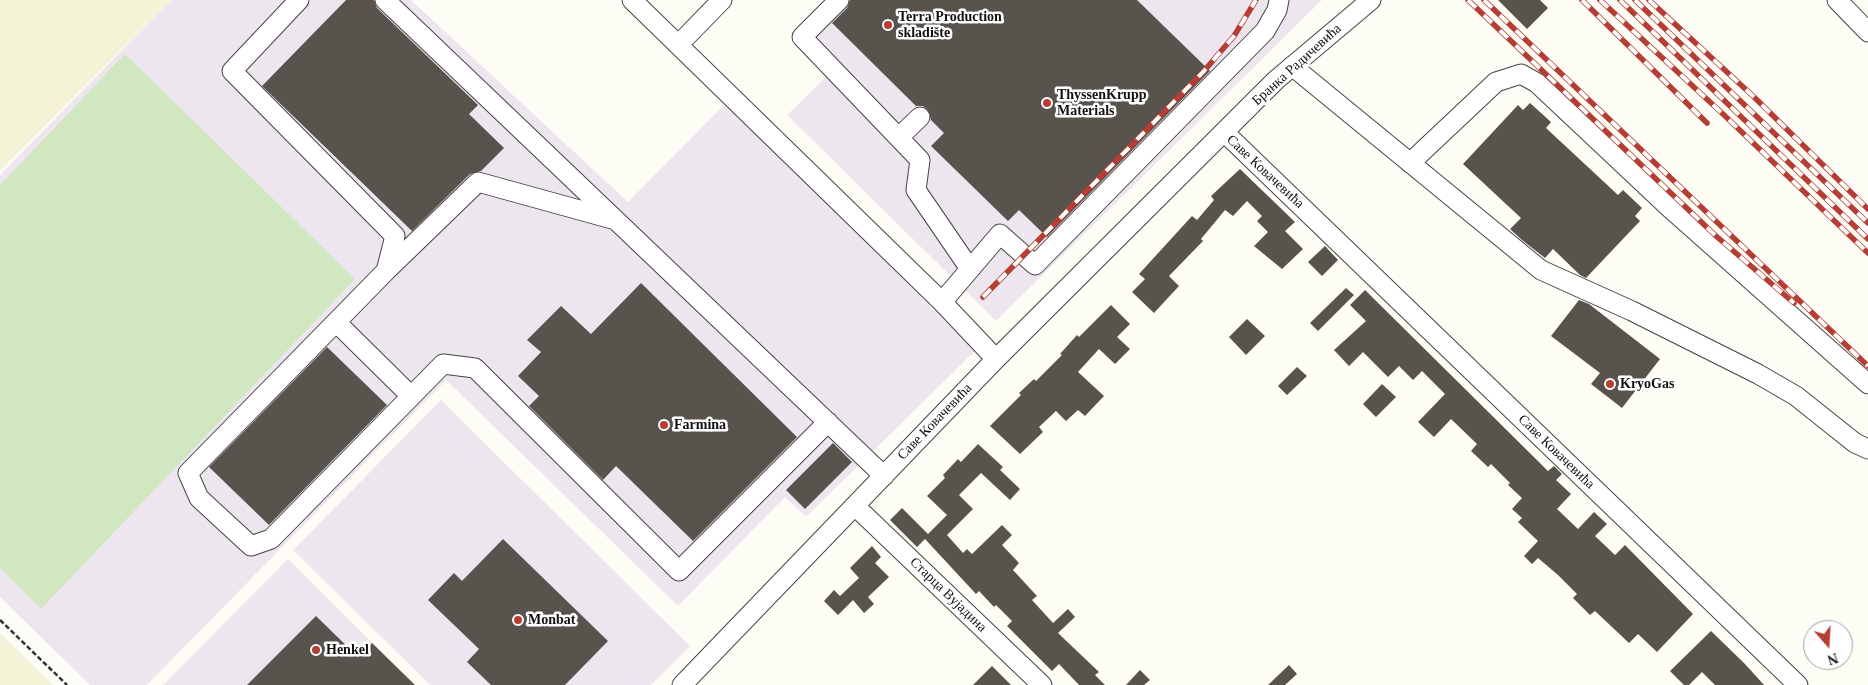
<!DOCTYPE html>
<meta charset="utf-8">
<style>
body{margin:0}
#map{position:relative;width:1868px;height:685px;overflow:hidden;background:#fefdf5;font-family:Georgia,serif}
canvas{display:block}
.north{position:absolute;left:1803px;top:620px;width:50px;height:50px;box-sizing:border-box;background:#fff;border:1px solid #a0a0a0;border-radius:50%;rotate:161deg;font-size:14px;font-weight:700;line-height:20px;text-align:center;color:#111}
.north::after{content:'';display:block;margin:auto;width:18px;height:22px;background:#b63d33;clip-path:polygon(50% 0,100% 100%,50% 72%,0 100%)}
</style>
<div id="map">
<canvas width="1868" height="685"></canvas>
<div class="north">N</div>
</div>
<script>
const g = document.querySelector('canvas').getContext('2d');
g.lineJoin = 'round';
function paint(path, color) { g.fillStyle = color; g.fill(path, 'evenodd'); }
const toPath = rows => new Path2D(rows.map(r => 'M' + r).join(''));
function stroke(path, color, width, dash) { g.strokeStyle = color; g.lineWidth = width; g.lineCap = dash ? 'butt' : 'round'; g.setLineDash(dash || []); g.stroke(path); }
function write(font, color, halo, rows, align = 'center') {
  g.font = font + ' Georgia,serif'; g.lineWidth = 5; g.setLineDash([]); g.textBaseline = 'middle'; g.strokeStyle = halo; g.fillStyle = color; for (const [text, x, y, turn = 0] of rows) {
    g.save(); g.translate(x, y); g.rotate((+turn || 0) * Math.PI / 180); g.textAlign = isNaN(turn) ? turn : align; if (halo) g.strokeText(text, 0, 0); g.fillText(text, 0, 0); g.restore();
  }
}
const industrial = toPath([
 [171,0,411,0,628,202,726,103,975,351,806,517,785,497,678,606,446,380,147,685,90,685,0,597,0,175],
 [829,0,1322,0,996,321,787,115,829,74,793,37],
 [441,400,690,646,651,685,430,685,293,550],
 [288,559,415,685,163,685]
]);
const farmland = toPath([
 [0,0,171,0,0,171],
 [0,633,53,685,0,685]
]);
const green = toPath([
 [125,54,355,279,41,609,0,568,0,185]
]);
const building = toPath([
 [346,0,374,0,377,8,478,105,469,114,504,148,481,171,470,174,412,231,262,86],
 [850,0,1137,0,1210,71,1047,237,1019,210,1008,221,931,146,944,133,931,120,928,110,923,106,916,106,832,23,847,8],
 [1498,0,1540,0,1548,8,1527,29],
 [1530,103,1551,122,1546,128,1618,195,1623,190,1642,208,1635,216,1640,221,1586,278,1580,275,1553,249,1545,258,1522,240,1510,229,1521,218,1463,164,1518,105,1523,110],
 [1240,169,1295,222,1285,231,1303,249,1282,269,1254,246,1268,232,1257,221,1262,216,1247,201,1233,216,1225,210,1201,239,1203,241,1169,276,1179,286,1154,313,1132,292,1145,279,1139,274,1192,216,1197,220,1214,200,1211,196],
 [1325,246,1338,260,1322,276,1308,262],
 [641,283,797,437,693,541,616,466,603,480,529,406,539,396,518,376,541,352,527,340,561,306,591,334],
 [1346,288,1354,295,1318,331,1310,323],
 [1365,290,1548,471,1554,466,1562,474,1556,480,1571,494,1557,509,1578,529,1594,512,1607,524,1595,536,1615,555,1625,545,1693,614,1657,652,1638,634,1629,643,1595,611,1590,615,1573,598,1577,594,1558,575,1538,558,1532,564,1524,556,1538,541,1518,522,1522,518,1512,509,1522,498,1508,485,1510,483,1491,464,1488,467,1471,451,1477,444,1451,419,1434,437,1418,422,1445,394,1422,371,1413,380,1399,366,1388,377,1363,352,1349,366,1334,350,1366,321,1350,305],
 [1579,300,1589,304,1660,359,1622,408,1591,384,1600,373,1551,336],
 [1111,305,1130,324,1117,337,1130,349,1115,364,1099,349,1078,372,1104,396,1085,416,1078,410,1066,421,1056,411,1039,427,1043,432,1020,454,990,426,1021,395,1019,393,1034,379,1036,381,1062,355,1060,354,1077,335,1079,337],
 [1247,319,1265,336,1246,355,1229,337],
 [327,347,387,405,269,525,209,467],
 [1297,367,1307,376,1287,395,1278,386],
 [1382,384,1396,397,1376,417,1363,404],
 [833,443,852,462,805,509,786,490],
 [978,444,1003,467,1000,470,1020,489,1010,500,981,473,959,495,973,509,947,535,963,553,967,549,972,554,1002,525,1012,535,1002,545,1019,563,1013,570,1037,596,1032,600,1053,623,1068,609,1075,617,1058,633,1099,672,1095,675,1105,685,1079,685,1059,664,1052,671,1007,626,1012,621,996,605,994,607,979,591,976,594,925,539,917,547,890,520,902,508,928,534,947,515,927,496,945,478,943,475,958,459,961,462],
 [503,539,608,641,565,685,491,685,467,662,479,649,428,600,454,573,462,581],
 [872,546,881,557,875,563,889,577,868,597,874,604,864,613,853,600,838,615,824,601,834,590,840,596,859,578,850,568],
 [316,616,358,657,372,643,415,685,247,685],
 [1711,631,1745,664,1764,685,1715,685,1702,672,1689,685,1684,685,1670,671],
 [1289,665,1297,674,1285,685,1268,685],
 [992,666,1011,685,973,685],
 [1140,670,1150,680,1144,685,1126,685]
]);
const path = toPath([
 [0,620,67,685]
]);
const minor = toPath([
 [299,0,232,71,395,236,386,271,188,473,199,498,251,546,271,539,443,364,475,368,679,571,828,422],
 [385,0,884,476],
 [632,0,942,302,996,359],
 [839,0,802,37,920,160,916,190,970,269],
 [1837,0,1868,32],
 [678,45,722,0],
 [1292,66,1541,270,1632,311,1758,374,1796,396,1855,443,1868,449],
 [1225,133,1798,685],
 [899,137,920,117],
 [1410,163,1496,82,1521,74,1537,83,1672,210,1868,384],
 [386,271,478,182,612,219],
 [942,302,1000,234,1035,265,1265,31,1277,10,1279,0],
 [336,322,411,396],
 [855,506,1042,685],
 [682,685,996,359,1276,80,1371,0]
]);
const rail = toPath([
 [1468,0,1716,236,1794,303],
 [1484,0,1868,366],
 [1582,0,1707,123],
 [1600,0,1724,115,1868,253],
 [1620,0,1868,239],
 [1635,0,1868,223],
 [1649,0,1754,97,1868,209],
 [983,297,1204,71,1234,36,1256,0]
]);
const markers = [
 [888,25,5,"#b63d33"],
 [1047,103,5,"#b63d33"],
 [1610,384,5,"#b63d33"],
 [664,425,5,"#b63d33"],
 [518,620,5,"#b63d33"],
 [316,650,5,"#b63d33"]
];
const poiNames = [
 ["Terra Production",898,17],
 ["skladište",898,33],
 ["ThyssenKrupp",1057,95],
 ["Materials",1057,111],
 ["KryoGas",1620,384],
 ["Farmina",674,425],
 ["Monbat",528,620],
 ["Henkel",326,650]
];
const streetNames = [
 ["Бранка Радичевића",1297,65,-42],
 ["Саве Ковачевића",1265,172,43],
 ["Саве Ковачевића",935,422,-46],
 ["Саве Ковачевића",1556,452,44],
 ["Старца Вујадина",948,595,44]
];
paint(industrial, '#eee6ee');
paint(farmland, '#f2f3d7');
paint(green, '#d0e7c1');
paint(building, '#59534e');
stroke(minor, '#444', 21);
stroke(path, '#333', 2.5, [5, 2.5]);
stroke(minor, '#fff', 19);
stroke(rail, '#b63d33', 5.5);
stroke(rail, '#fff', 4, [11]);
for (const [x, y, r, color] of markers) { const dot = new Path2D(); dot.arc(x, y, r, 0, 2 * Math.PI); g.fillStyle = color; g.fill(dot); stroke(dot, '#fff', 2); }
write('bold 14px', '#111', '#fff', poiNames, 'left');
write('14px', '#111', '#fff', streetNames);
</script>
